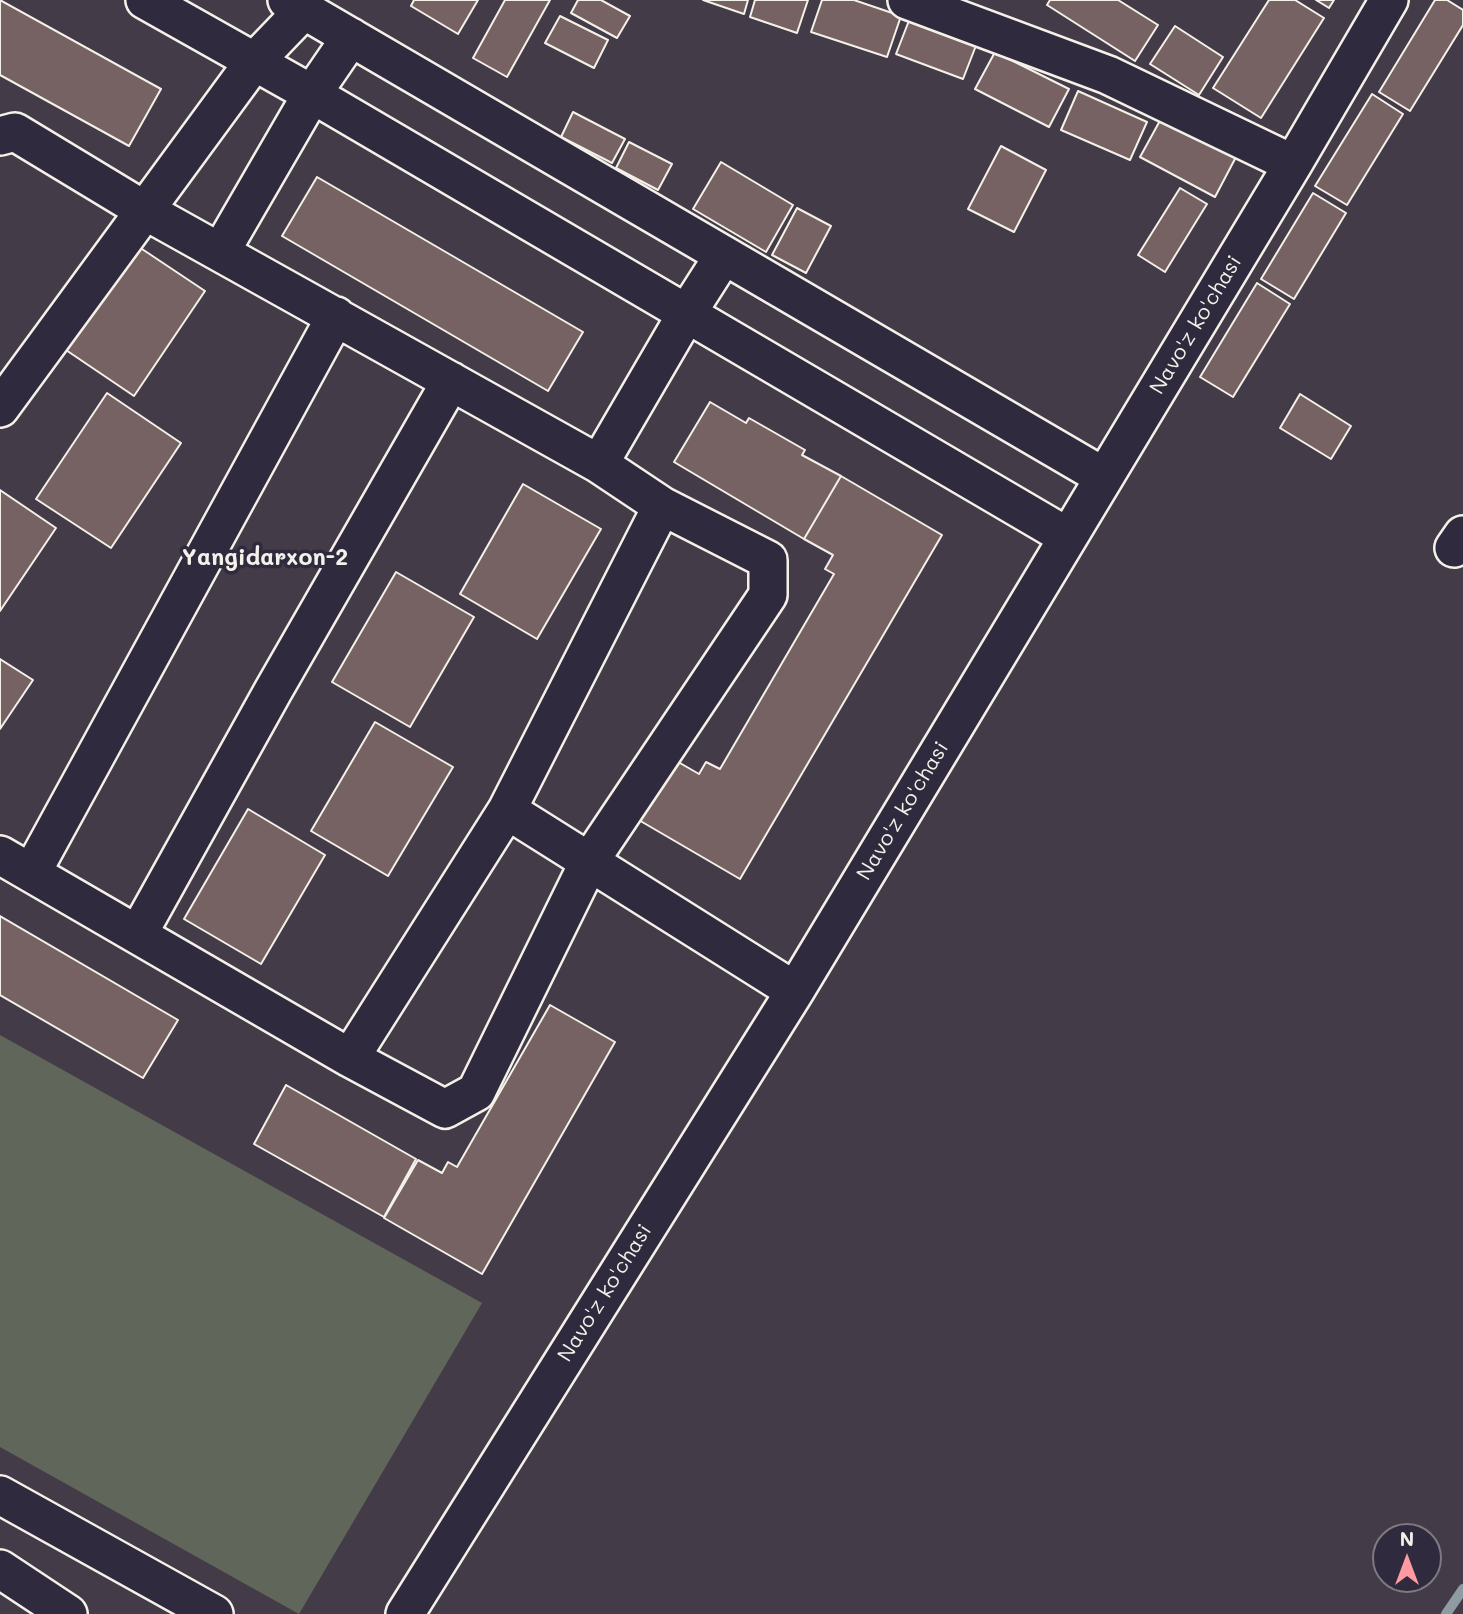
<!DOCTYPE html>
<style>
body{margin:0}
#map{position:relative;width:1463px;height:1614px;overflow:hidden;background:#443b48;font-family:Mali,sans-serif}
canvas{display:block}
.north{position:absolute;left:1372px;top:1523px;width:70px;height:70px;box-sizing:border-box;background:#2f2a3d;border:2px solid #7e7a81;border-radius:50%;rotate:0deg;font-size:19px;font-weight:700;line-height:28px;text-align:center;color:#f4f1e8}
.north::after{content:'';display:block;margin:auto;width:24px;height:32px;background:#ff9aa2;clip-path:polygon(50% 0,100% 100%,50% 72%,0 100%)}
</style>
<div id="map">
<canvas width="1463" height="1614"></canvas>
<div class="north">N</div>
</div>
<script>
const g = document.querySelector('canvas').getContext('2d');
g.lineJoin = 'round';
function paint(path, color) { g.fillStyle = color; g.fill(path, 'evenodd'); }
const toPath = rows => new Path2D(rows.map(r => 'M' + r).join(''));
function stroke(path, color, width, dash) { g.strokeStyle = color; g.lineWidth = width; g.lineCap = dash ? 'butt' : 'round'; g.setLineDash(dash || []); g.stroke(path); }
function write(font, color, halo, rows, align = 'center') {
  g.font = font + ' Mali,sans-serif'; g.lineWidth = 7; g.setLineDash([]); g.textBaseline = 'middle'; g.strokeStyle = halo; g.fillStyle = color; for (const [text, x, y, turn = 0] of rows) {
    g.save(); g.translate(x, y); g.rotate((+turn || 0) * Math.PI / 180); g.textAlign = isNaN(turn) ? turn : align; if (halo) g.strokeText(text, 0, 0); g.fillText(text, 0, 0); g.restore();
  }
}
const green = toPath([
 [0,1035,482,1303,299,1614,0,1447]
]);
const stream = toPath([
 [1446,1614,1463,1589]
]);
const building = toPath([
 [0,0,161,89,129,146,0,75,0,0],
 [414,0,478,0,458,34,411,6,414,0],
 [505,0,550,0,507,77,473,58,505,0],
 [578,0,601,0,630,16,617,38,571,13,578,0],
 [703,0,748,0,744,14,703,0],
 [755,0,808,0,797,33,750,17,755,0],
 [822,0,854,0,901,16,887,57,811,32,822,0],
 [1050,0,1118,0,1158,25,1135,61,1047,5,1050,0],
 [1269,0,1295,0,1324,18,1261,118,1213,88,1269,0],
 [1316,0,1334,0,1329,8,1316,0],
 [1435,0,1447,0,1463,10,1463,25,1410,111,1379,92,1435,0],
 [560,16,608,40,594,68,545,43,560,16],
 [910,18,977,43,963,79,896,54,910,18],
 [1175,26,1223,57,1199,95,1150,64,1175,26],
 [995,52,1069,89,1049,127,975,89,995,52],
 [1078,91,1147,122,1130,160,1061,130,1078,91],
 [1372,94,1403,114,1347,205,1315,186,1372,94],
 [573,112,625,139,612,163,561,137,573,112],
 [1162,117,1236,157,1215,197,1140,157,1162,117],
 [629,142,672,164,658,190,616,168,629,142],
 [1001,146,1046,170,1014,232,968,209,1001,146],
 [721,162,793,205,766,252,693,209,721,162],
 [317,177,583,332,548,391,282,236,317,177],
 [1180,188,1207,204,1165,272,1138,255,1180,188],
 [1313,193,1346,213,1294,299,1261,279,1313,193],
 [797,208,831,226,806,273,772,255,797,208],
 [130,241,205,291,134,396,60,346,130,241],
 [1257,283,1290,304,1233,397,1200,377,1257,283],
 [107,393,181,443,111,548,36,499,107,393],
 [1300,394,1351,426,1331,459,1280,428,1300,394],
 [710,402,746,423,749,418,805,450,802,455,841,476,804,539,674,462,710,402],
 [841,476,942,535,740,879,637,819,673,759,699,774,706,762,720,769,834,574,825,569,833,555,804,539,841,476],
 [523,484,601,529,537,639,460,594,523,484],
 [0,490,56,528,0,611,0,490],
 [396,572,474,617,410,727,332,682,396,572],
 [0,659,33,680,0,729,0,659],
 [375,722,453,767,388,876,311,831,375,722],
 [248,809,325,855,261,964,184,919,248,809],
 [0,916,178,1020,143,1078,0,995,0,916],
 [550,1005,615,1042,482,1274,384,1218,418,1160,442,1173,448,1162,457,1167,550,1005],
 [286,1085,416,1159,384,1217,254,1144,286,1085]
]);
const minor = toPath([
 [145,0,312,94,1068,537],
 [287,0,1104,477],
 [907,0,1108,75,1293,164],
 [0,136,15,132,144,210,599,464,662,506,507,810,350,1058,0,855],
 [221,251,312,94,351,37],
 [0,408,253,63,304,10],
 [599,464,687,313,724,255],
 [1454,548,1463,535],
 [507,810,795,991],
 [32,872,336,316],
 [138,934,273,691,451,381],
 [350,1058,445,1109,476,1092,589,862,768,595,768,560,662,506],
 [0,1495,214,1614],
 [0,1569,68,1614],
 [405,1614,795,991,1293,164,1389,0]
]);
const streetNames = [
 ["Navo'z ko'chasi",1196,325,-59],
 ["Navo'z ko'chasi",903,811,-59],
 ["Navo'z ko'chasi",605,1293,-58]
];
const neighbourhoodNames = [
 ["Yangidarxon-2",265,558]
];
paint(green, '#60675a');
stroke(stream, '#8e9ba2', 10);
paint(building, '#766262');
stroke(building, '#f4f1e8', 2);
stroke(minor, '#f4f1e8', 42);
stroke(minor, '#2f2a3d', 37);
write('21px', '#f4f1e8', '#2f2a3d', streetNames);
write('bold 23px', '#f4f1e8', '#2f2a3d', neighbourhoodNames);
</script>
